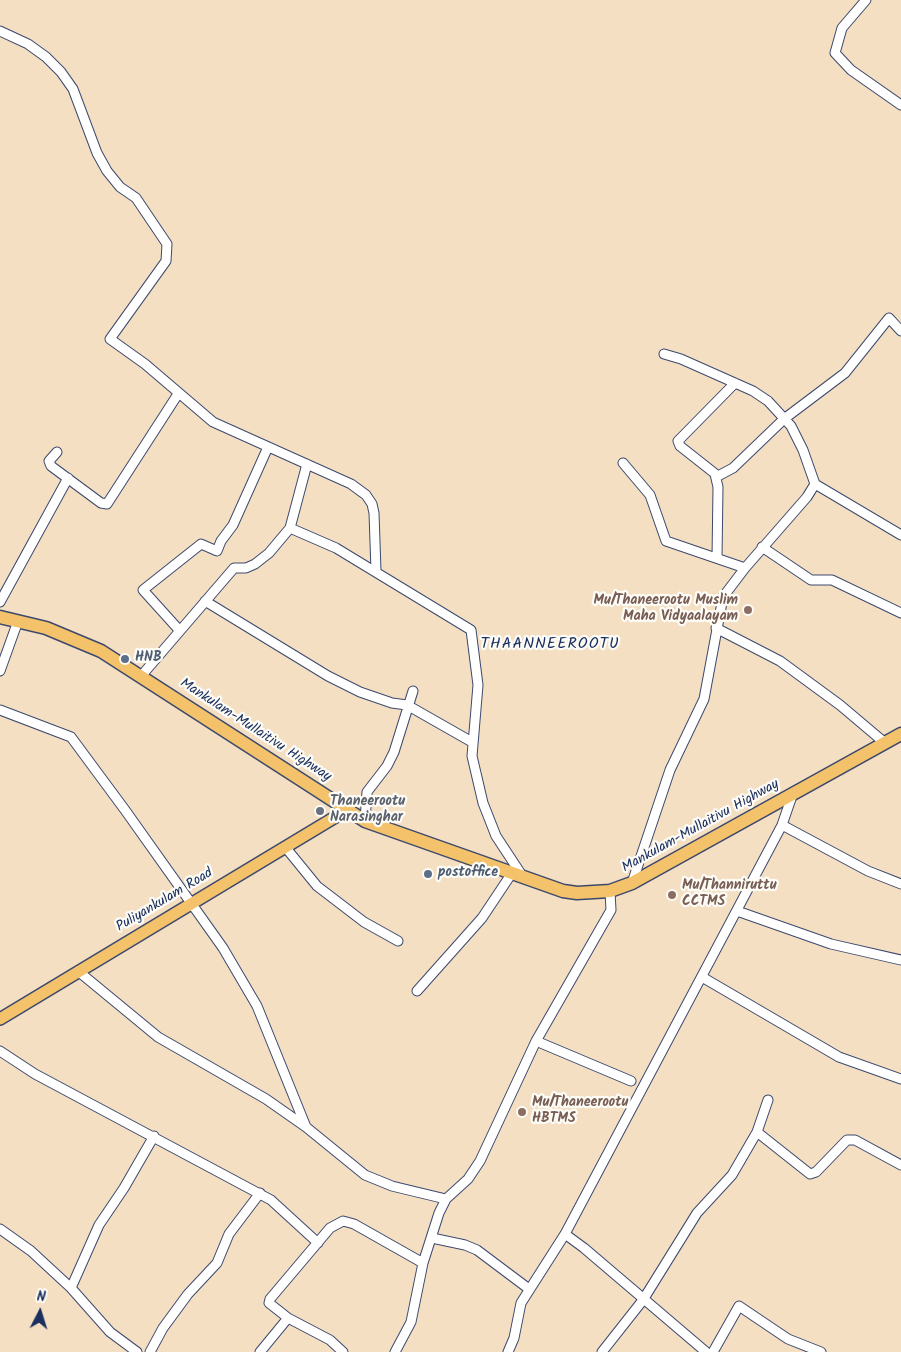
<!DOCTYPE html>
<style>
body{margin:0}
#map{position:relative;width:901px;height:1352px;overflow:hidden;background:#f4dfc3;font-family:Kalam,sans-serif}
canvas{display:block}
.north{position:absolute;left:15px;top:1287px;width:50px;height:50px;-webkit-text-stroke:4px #fdfcf7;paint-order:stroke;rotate:5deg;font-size:14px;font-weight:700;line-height:20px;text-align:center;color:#1b2f5e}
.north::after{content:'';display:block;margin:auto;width:18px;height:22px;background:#1b2f5e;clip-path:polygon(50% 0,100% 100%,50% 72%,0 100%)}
</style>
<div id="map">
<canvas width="901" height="1352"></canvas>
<div class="north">N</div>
</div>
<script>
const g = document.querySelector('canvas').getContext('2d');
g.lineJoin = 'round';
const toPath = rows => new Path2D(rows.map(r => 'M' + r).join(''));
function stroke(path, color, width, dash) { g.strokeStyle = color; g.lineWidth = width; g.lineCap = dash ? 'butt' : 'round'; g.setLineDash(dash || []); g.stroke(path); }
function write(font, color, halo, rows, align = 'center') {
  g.font = font + ' Kalam,sans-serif'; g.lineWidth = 4.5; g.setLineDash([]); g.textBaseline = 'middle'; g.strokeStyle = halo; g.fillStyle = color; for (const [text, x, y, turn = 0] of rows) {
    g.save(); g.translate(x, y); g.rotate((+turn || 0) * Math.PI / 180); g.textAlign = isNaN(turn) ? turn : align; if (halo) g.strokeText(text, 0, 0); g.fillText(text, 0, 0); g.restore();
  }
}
const minor = toPath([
 [866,0,842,28,835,53,851,70,901,105],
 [0,31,28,44,46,57,61,72,73,89,97,153,107,171,120,187,136,198,167,244,166,261,110,339,145,364,213,422,351,484,366,495,372,504,374,513,376,571],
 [735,383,678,441,680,446,718,476,733,468,784,419,845,373,889,318,901,331],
 [57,452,49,461,51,466,101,503,107,504,178,394],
 [623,463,650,495,666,541,745,568],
 [715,474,718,487,717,558],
 [815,484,901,535],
 [290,528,336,548,471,630,478,685,472,756,483,803,496,836,523,877],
 [762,547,811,580,832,580,901,613],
 [205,601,328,676,360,692,392,703,407,705,472,742],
 [0,602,68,478],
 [716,628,780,661,840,705,885,743],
 [180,631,143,590,201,544,217,551,221,541,233,525,268,447],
 [0,671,18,621],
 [142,675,234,568,246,568,255,564,269,553,290,528,307,464],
 [0,710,71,737,125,810,223,948,257,1006,306,1127],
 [365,821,367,792,387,766,394,752,413,691],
 [782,825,868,871,901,884],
 [286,848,317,886,364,922,398,941],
 [632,883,670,770,704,699,723,597,745,568,807,497,815,484,803,450,791,426,768,401,753,391,681,359,664,354],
 [737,911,831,944,901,960],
 [78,971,158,1037,266,1099,306,1127,365,1175,392,1186,446,1199],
 [702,977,839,1057,901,1079],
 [417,991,482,918,512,873],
 [536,1041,631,1081],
 [0,1051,35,1074,271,1200,318,1243],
 [757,1132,810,1174,816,1172,847,1140,855,1140,901,1165],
 [0,1229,31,1251,71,1288,99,1225,124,1188,154,1136],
 [565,1234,584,1248,706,1352],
 [432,1238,465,1245,477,1250,529,1289],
 [71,1288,110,1332,137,1352],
 [150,1352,163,1328,188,1294,217,1263,229,1234,260,1193],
 [260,1352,288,1318],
 [343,1352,330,1340,288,1318,269,1303,270,1299,330,1228,343,1221,354,1224,423,1263],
 [395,1352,411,1322,423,1263,439,1213,446,1199,468,1179,480,1161,536,1041,611,910,610,891],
 [508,1352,514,1338,521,1303,565,1234,782,825,793,793],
 [602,1352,643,1300,697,1213,732,1175,757,1132,768,1100],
 [713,1352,739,1306,788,1339,821,1352]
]);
const major = toPath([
 [0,1019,347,810]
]);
const highway = toPath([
 [0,617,46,628,101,651,365,821,563,891,577,893,610,891,632,883,901,734]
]);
const markers = [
 [748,610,5,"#8d6e63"],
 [125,659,5,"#5c6f8a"],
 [320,811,5,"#6b7280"],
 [428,874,5,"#5c6f8a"],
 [672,895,5,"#8d6e63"],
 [522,1112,5,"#8d6e63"]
];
const educationNames = [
 ["Mu/Thaneerootu Muslim",738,602,"right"],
 ["Maha Vidyaalayam",738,618,"right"],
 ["Mu/Thanniruttu",682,887],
 ["CCTMS",682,903],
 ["Mu/Thaneerootu",532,1104],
 ["HBTMS",532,1120]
];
const serviceNames = [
 ["HNB",135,659],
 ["postoffice",438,874]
];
const streetNames = [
 ["Mankulam-Mullaitivu Highway",255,731,33],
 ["Mankulam-Mullaitivu Highway",701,827,-29],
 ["Puliyankulam Road",165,901,-31]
];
const worshipNames = [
 ["Thaneerootu",330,803],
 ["Narasinghar",330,819]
];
const quarterNames = [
 ["THAANNEEROOTU",550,645]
];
stroke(minor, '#3c496d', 11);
stroke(major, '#3c496d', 14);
stroke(highway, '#3c496d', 15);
stroke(minor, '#fff', 9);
stroke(major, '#f3c26a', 11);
stroke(highway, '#f3c26a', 12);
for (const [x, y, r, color] of markers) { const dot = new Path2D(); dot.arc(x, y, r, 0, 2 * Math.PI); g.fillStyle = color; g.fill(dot); stroke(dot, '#fdfcf7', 2); }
write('bold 14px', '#785e54', '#fdfcf7', educationNames, 'left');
write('bold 14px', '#4e5e75', '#fdfcf7', serviceNames, 'left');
write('14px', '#1b2f5e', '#fdfcf7', streetNames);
write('bold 14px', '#5b616d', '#fdfcf7', worshipNames, 'left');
g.letterSpacing = '1px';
write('16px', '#1b2f5e', '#fdfcf7', quarterNames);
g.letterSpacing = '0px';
</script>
